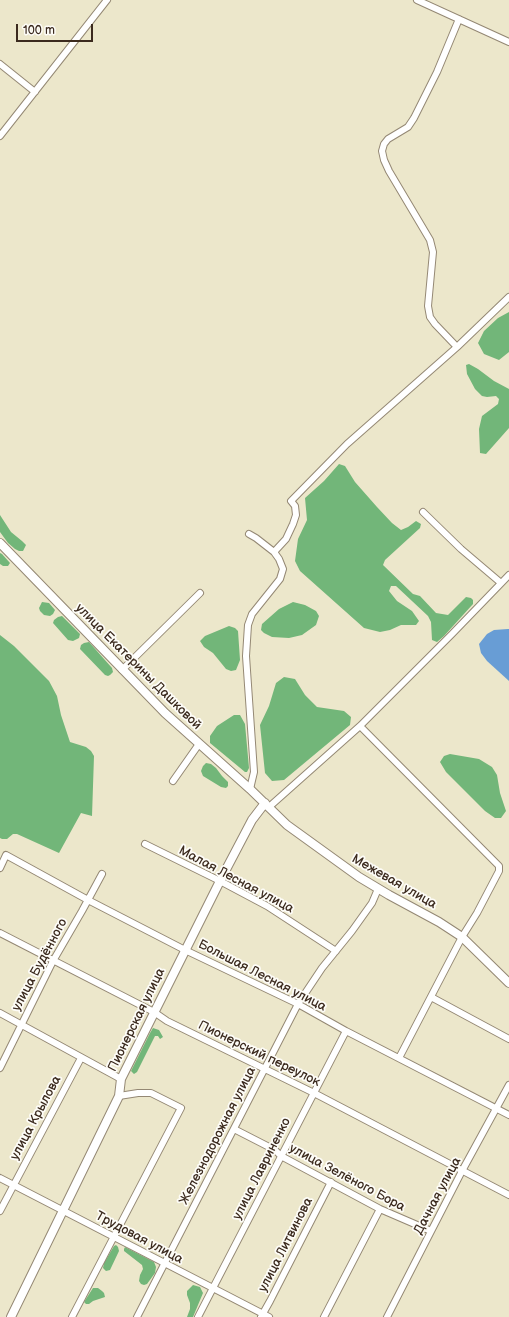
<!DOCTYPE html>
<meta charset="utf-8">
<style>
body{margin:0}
#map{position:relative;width:509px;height:1317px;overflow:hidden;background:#ece7cb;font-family:"Balsamiq Sans",sans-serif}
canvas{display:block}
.scale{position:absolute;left:16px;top:24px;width:77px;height:18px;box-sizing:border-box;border:2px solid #3b2a1e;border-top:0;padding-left:5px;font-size:12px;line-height:14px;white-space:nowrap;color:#3b2a1e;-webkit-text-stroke:3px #fdfcf7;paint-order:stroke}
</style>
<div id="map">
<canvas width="509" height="1317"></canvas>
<div class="scale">100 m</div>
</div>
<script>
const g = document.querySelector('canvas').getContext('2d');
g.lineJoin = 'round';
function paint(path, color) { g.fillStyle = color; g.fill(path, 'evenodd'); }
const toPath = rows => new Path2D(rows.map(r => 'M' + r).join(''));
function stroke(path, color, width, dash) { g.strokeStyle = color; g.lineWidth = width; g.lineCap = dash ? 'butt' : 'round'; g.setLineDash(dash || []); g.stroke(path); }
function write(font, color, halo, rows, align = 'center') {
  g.font = font + ' "Balsamiq Sans",sans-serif'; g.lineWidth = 3.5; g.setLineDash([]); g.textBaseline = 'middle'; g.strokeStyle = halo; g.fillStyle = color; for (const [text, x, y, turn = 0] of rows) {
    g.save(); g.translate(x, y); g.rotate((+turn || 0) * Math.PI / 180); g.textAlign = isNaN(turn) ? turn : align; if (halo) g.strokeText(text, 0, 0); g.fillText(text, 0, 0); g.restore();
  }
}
const forest = toPath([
 [509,312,509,352,499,360,484,354,478,343,484,331,498,318],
 [469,364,478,369,494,381,509,389,509,428,486,454,480,453,479,429,482,416,498,404,499,399,496,396,487,397,482,396,475,389,467,374,466,365],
 [339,464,345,466,355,482,377,507,392,523,401,530,408,527,416,521,421,524,420,528,385,560,383,565,413,594,420,596,436,613,448,615,466,597,471,598,473,600,473,604,444,636,437,642,432,640,431,622,428,616,396,586,391,586,389,591,397,601,412,611,419,621,416,625,401,625,390,630,380,632,364,628,300,571,295,561,298,539,307,520,305,498,324,481],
 [0,515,11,532,22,541,26,545,23,551,19,551,15,549,8,543,0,532],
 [0,553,2,554,10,563,8,566,3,566,0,564],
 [42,602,49,603,55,610,53,614,50,616,44,615,40,611,39,608],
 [293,602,305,605,316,611,319,616,316,625,302,635,289,638,272,637,264,633,261,630,262,624,279,609],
 [62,616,80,634,79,638,73,641,68,640,53,623,54,620,58,617],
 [229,626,235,628,238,631,240,660,236,670,231,671,226,669,213,653,204,647,200,641,205,636],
 [0,635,14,646,49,681,57,696,61,715,70,742,86,747,91,751,94,756,92,816,81,813,59,853,17,834,13,834,7,839,2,839,0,838],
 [89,642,112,668,113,672,110,675,108,676,105,675,80,649,81,645,84,643],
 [284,677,295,679,305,695,317,707,344,711,351,717,350,725,284,780,272,781,265,773,260,725,269,706,276,683],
 [234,715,240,715,245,724,249,768,247,772,245,772,210,743,210,736,217,726],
 [450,754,479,759,492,767,497,775,500,793,506,811,501,818,495,818,485,811,446,772,440,762,444,756],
 [206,763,211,764,216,768,222,776,228,782,228,786,226,788,221,787,203,776,201,771,203,766],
 [153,1028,159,1030,163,1037,160,1039,158,1036,155,1036,137,1072,134,1074,131,1071,150,1033],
 [116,1245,118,1247,119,1251,110,1270,106,1271,103,1268,104,1263,114,1246],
 [125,1247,154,1262,156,1267,155,1273,147,1284,144,1285,141,1284,139,1281,140,1275,143,1269,142,1265,124,1251,124,1249],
 [193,1285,200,1287,203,1293,193,1317,187,1317,190,1309,190,1303,187,1295,187,1291],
 [93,1288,98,1288,102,1291,104,1293,105,1297,93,1301,89,1304,86,1304,84,1302]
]);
const water = toPath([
 [508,629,509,629,509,681,487,661,481,653,479,644,487,634,494,630]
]);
const minor = toPath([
 [417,0,509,42],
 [0,64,35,92],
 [0,136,107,0],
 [457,347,435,324,430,317,428,306,433,252,430,240,389,171,384,160,382,151,384,144,388,139,408,127,414,118,437,72,459,19],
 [423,512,461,549,501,583],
 [249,534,256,538,274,552,279,559,283,569,280,579,252,614,248,625,246,656,254,772,250,789],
 [274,552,286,539,293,524,296,515,295,506,291,501,347,444,457,347,509,297],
 [122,670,200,593],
 [360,726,499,866,499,871,477,913,462,937,399,1058],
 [173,781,199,744],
 [269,807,360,726,452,634,509,575],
 [145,844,220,881,267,906,336,951],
 [0,868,6,855,88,900,185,950,298,1004,346,1031,509,1115],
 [0,933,154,1012,167,1021,314,1093,509,1195],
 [431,997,509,1039],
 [0,1013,121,1079],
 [0,1068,53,961,82,911,102,874],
 [234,1129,275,1150,281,1156,380,1209,431,1231],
 [0,1178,269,1317],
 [0,1211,81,1058],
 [72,1317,181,1108,151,1093,138,1093,119,1096],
 [137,1317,298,1004,322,968,352,931,372,903,378,889],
 [198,1317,346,1031],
 [261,1317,270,1301,331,1182],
 [324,1317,380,1209],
 [387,1317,462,1171,509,1085]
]);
const tertiary = toPath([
 [0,543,165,713,250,789,287,825,359,877,389,895,439,922,462,937,509,983],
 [11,1317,119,1096,121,1079,220,881,252,820,265,803]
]);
const streetNames = [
 ["улица Екатерины Дашковой",138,667,45],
 ["Малая Лесная улица",236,880,28],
 ["Межевая улица",394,882,30],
 ["улица Будённого",40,965,-62],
 ["Большая Лесная улица",262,976,27],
 ["Пионерская улица",137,1020,-64],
 ["Пионерский переулок",259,1054,26],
 ["улица Крылова",36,1118,-62],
 ["Железнодорожная улица",218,1136,-63],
 ["улица Лавриненко",262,1169,-63],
 ["улица Зелёного Бора",347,1178,28],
 ["Дачная улица",438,1196,-62],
 ["Трудовая улица",139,1238,28],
 ["улица Литвинова",286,1245,-63]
];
paint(forest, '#72b679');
paint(water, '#689dd5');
stroke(minor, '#948874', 8);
stroke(tertiary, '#948874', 10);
stroke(minor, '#fff', 6);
stroke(tertiary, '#fff', 8);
write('13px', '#3b2a1e', '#fdfcf7', streetNames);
</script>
